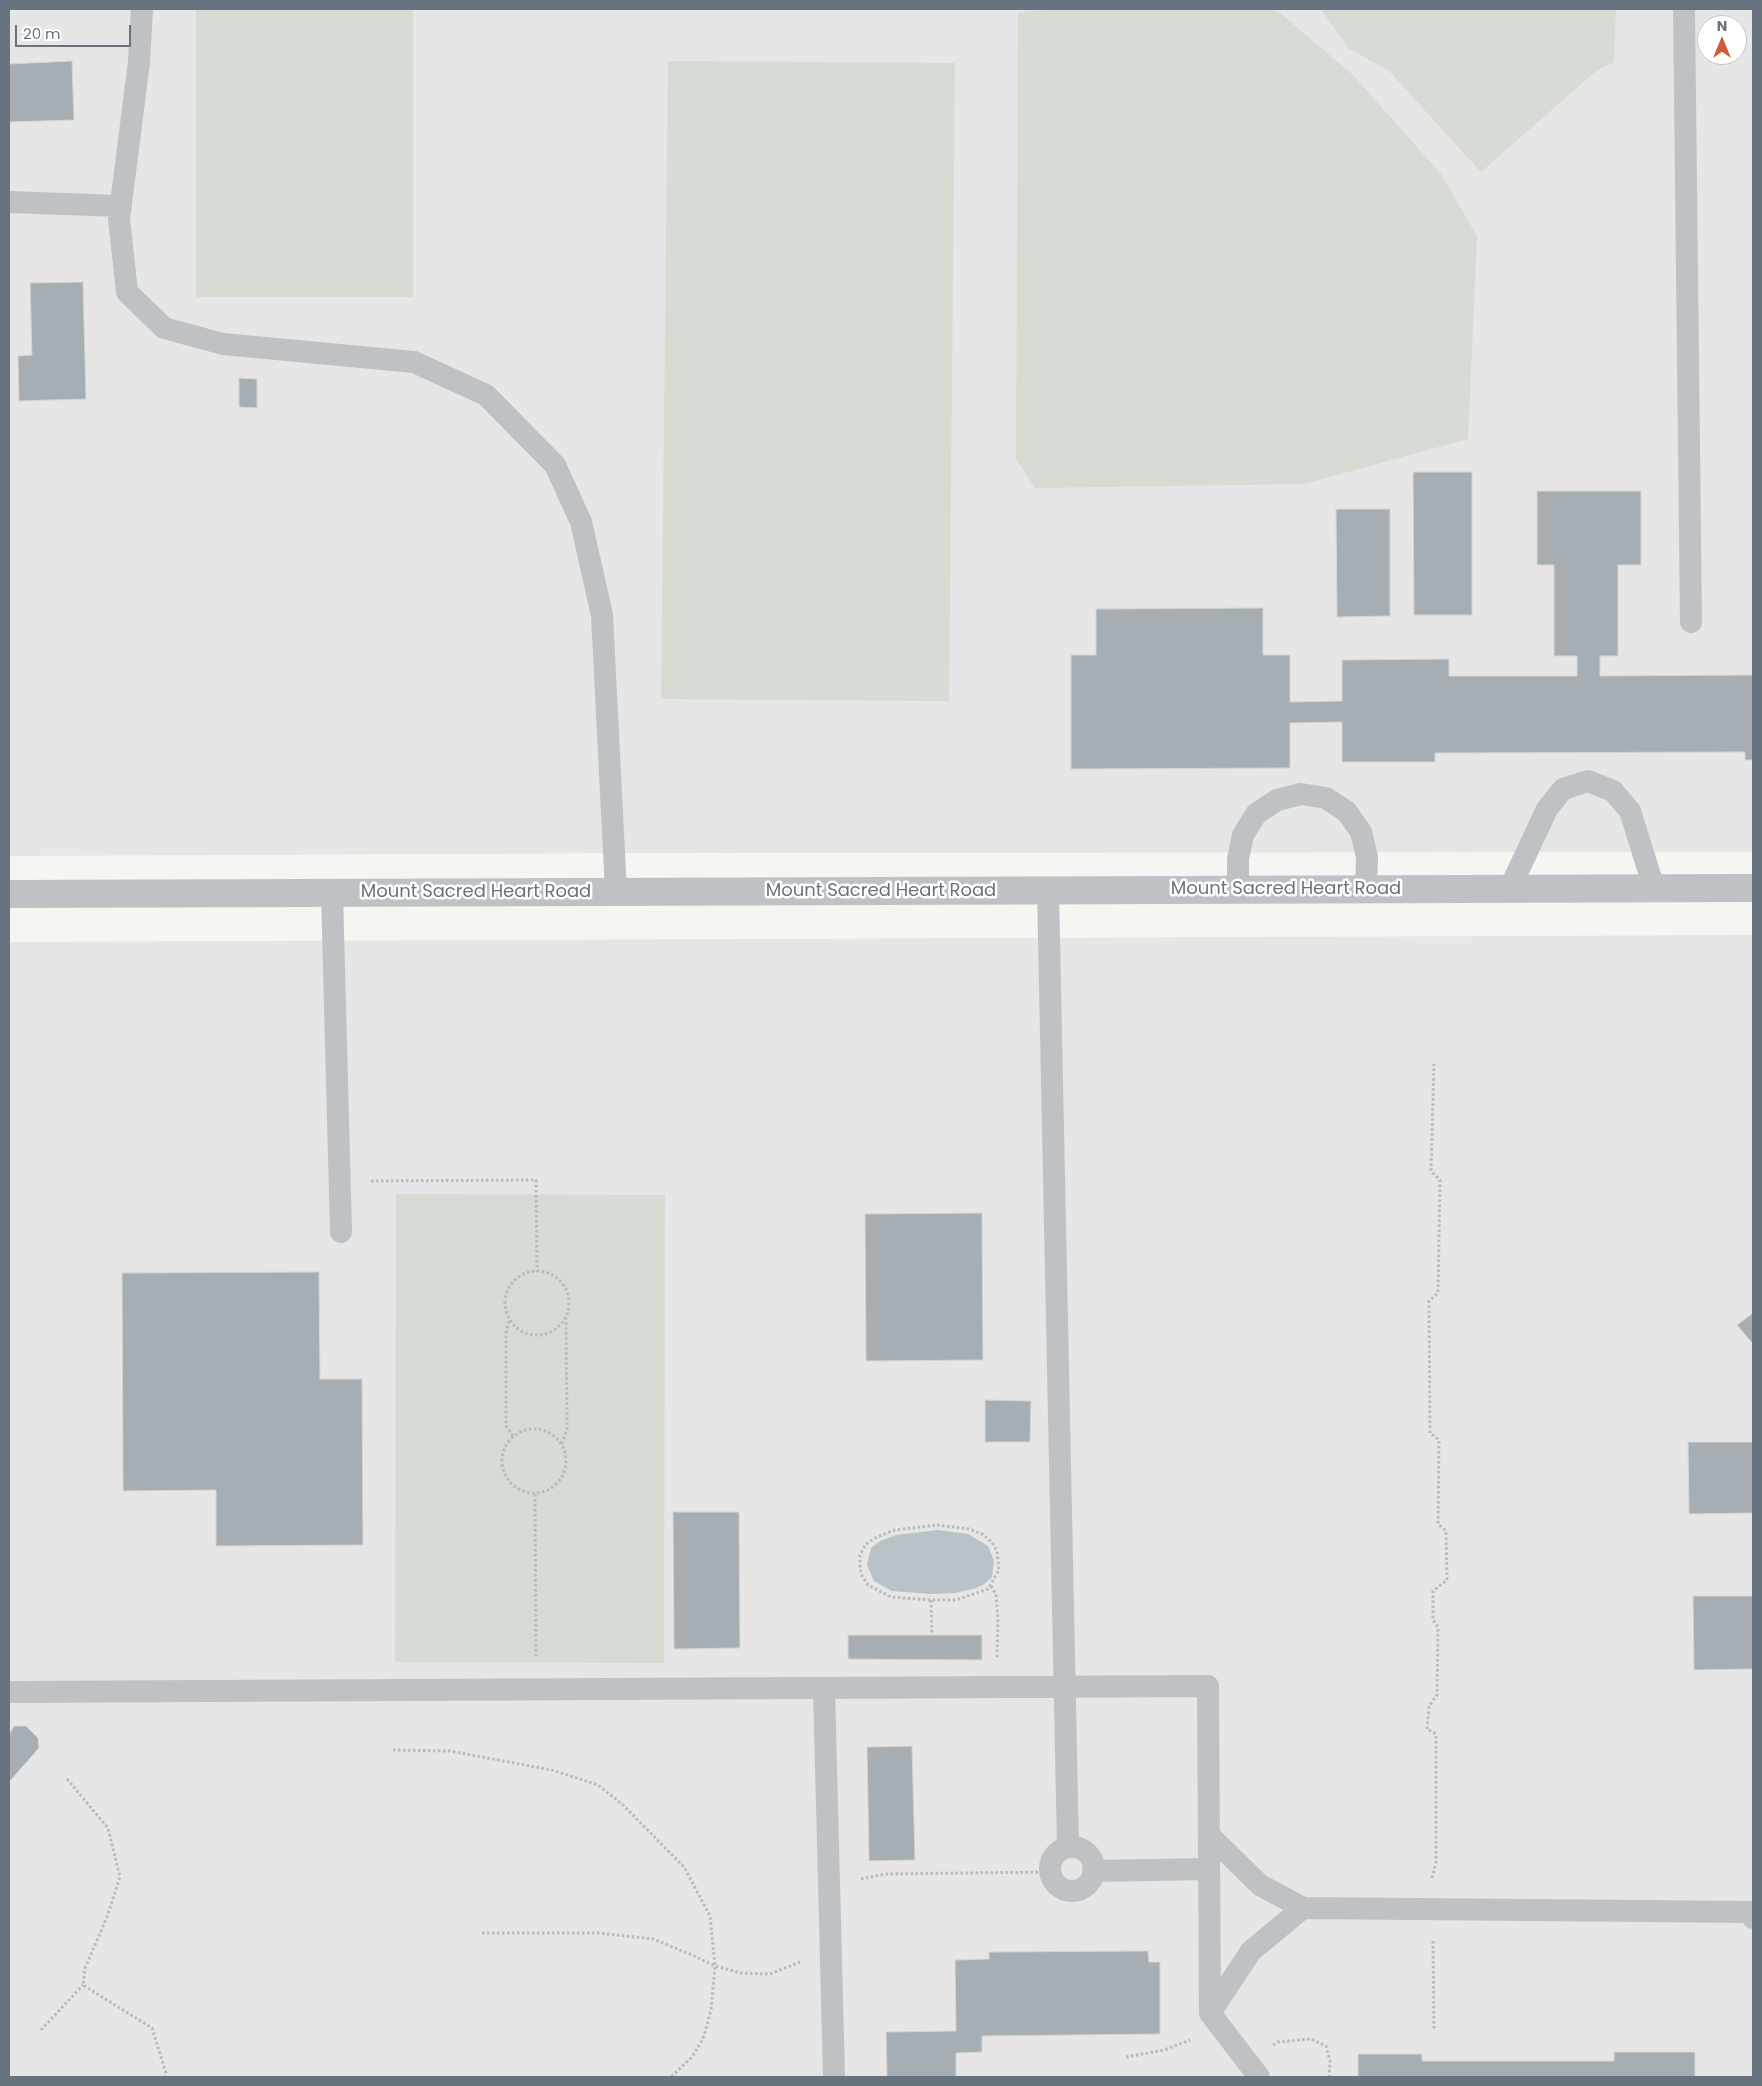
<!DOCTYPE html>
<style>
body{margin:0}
#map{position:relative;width:1762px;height:2086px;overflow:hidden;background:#f5f5f1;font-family:Poppins,sans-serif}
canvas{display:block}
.frame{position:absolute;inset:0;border:10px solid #67747f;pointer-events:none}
.north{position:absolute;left:1697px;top:15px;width:50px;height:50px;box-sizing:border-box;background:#fff;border:1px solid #c2c7cc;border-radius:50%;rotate:0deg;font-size:14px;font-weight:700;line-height:20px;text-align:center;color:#67747f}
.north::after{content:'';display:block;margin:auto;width:18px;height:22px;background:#cf5b37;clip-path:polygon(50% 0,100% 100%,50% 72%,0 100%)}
.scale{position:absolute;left:15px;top:25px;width:116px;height:22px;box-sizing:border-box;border:2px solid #67747f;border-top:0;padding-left:6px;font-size:15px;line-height:18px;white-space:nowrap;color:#67747f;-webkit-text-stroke:4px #fff;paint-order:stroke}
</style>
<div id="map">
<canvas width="1762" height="2086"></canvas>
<div class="frame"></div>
<div class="north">N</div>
<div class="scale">20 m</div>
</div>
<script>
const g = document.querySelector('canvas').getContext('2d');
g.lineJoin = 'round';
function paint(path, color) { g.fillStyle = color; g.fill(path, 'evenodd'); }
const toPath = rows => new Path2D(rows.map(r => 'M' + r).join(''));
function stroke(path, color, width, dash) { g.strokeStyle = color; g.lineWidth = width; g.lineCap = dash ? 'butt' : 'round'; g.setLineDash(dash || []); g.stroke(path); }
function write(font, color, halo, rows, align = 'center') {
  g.font = font + ' Poppins,sans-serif'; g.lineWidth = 5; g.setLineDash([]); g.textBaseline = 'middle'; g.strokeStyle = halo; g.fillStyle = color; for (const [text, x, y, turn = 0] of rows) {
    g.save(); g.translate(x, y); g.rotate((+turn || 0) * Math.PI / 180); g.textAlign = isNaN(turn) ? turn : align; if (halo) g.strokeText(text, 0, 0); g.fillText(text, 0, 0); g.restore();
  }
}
const built = toPath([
 [9,9,1753,9,1753,852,648,853,9,856],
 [1707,25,1737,25,1737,55,1707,55],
 [1753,935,1753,2077,9,2077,9,942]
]);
const green = toPath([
 [196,9,413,9,413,297,196,297],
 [1053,9,1270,9,1280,13,1353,75,1441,174,1477,236,1468,439,1304,484,1035,488,1016,459,1018,13],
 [1321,9,1616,9,1614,62,1596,71,1481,172,1389,71,1348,48],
 [668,61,955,63,949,701,661,699],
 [396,1194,665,1195,664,1663,395,1662]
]);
const water = toPath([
 [938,1530,968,1534,988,1546,994,1561,992,1577,983,1585,973,1589,955,1593,931,1594,892,1591,874,1581,867,1565,871,1548,880,1541,896,1535]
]);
const building = toPath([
 [72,61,74,120,9,122,9,64,72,61],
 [83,282,86,399,19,401,18,356,32,355,30,283,83,282],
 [239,378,257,379,257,408,239,407,239,378],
 [1413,472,1472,472,1472,615,1414,615,1413,472],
 [1537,491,1641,491,1641,565,1618,565,1618,656,1600,656,1600,676,1753,675,1753,760,1745,760,1745,752,1435,753,1435,762,1342,762,1342,722,1290,723,1290,768,1071,769,1071,655,1096,655,1096,609,1263,608,1263,655,1290,655,1290,702,1342,701,1342,660,1449,659,1449,676,1577,676,1577,656,1554,656,1554,565,1537,565,1537,491],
 [1336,509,1390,509,1390,616,1337,617,1336,509],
 [982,1213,983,1360,866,1361,865,1214,982,1213],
 [319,1272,320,1379,362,1379,363,1545,216,1546,216,1490,123,1491,122,1273,319,1272],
 [1753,1313,1753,1344,1737,1325,1753,1313],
 [985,1400,1031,1401,1030,1442,985,1442,985,1400],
 [1688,1442,1753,1442,1753,1513,1689,1514,1688,1442],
 [673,1512,739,1512,740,1648,674,1649,673,1512],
 [1693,1596,1753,1596,1753,1669,1694,1670,1693,1596],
 [848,1635,982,1635,982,1660,848,1659,848,1635],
 [14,1726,26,1726,38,1738,39,1748,9,1782,9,1735,14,1726],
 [912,1746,915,1860,869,1861,867,1747,912,1746],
 [1148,1951,1149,1962,1160,1962,1160,2034,982,2036,982,2052,956,2053,956,2077,887,2077,886,2032,956,2031,955,1960,989,1959,989,1952,1148,1951],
 [1614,2052,1695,2052,1695,2077,1358,2077,1358,2054,1422,2054,1422,2061,1614,2061,1614,2052]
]);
const path = toPath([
 [371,1181,536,1180,537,1272],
 '505 1303a32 32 0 1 1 64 0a32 32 0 1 1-64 0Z',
 [509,1321,506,1333,506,1426,514,1437],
 '502 1461a32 32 0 1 1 64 0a32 32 0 1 1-64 0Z',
 [562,1444,567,1429,566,1319],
 [535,1494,536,1658],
 [937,1525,969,1529,982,1534,992,1542,997,1551,999,1570,988,1589,956,1600,931,1600,891,1597,868,1585,861,1574,860,1566,860,1555,866,1544,877,1537,895,1530,937,1525],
 [991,1586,996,1594,998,1619,997,1657],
 [931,1600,932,1635],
 [393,1750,450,1751,552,1770,598,1785,623,1805,684,1867,710,1916,715,1966,711,2010,703,2039,692,2057,671,2077],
 [67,1779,108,1828,120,1877,107,1917,85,1968,83,1985,152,2028,166,2073,165,2077],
 [1432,1878,1436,1862,1436,1734,1427,1729,1429,1706,1437,1695,1438,1627,1433,1620,1433,1591,1447,1580,1446,1531,1438,1524,1439,1440,1430,1433,1429,1301,1438,1293,1440,1180,1431,1171,1434,1064],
 [861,1879,885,1874,1049,1872],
 [482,1933,598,1933,653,1939,692,1955,715,1966,741,1973,770,1974,800,1962],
 [1433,1941,1434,2029],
 [41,2030,83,1985],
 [1273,2045,1278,2042,1311,2039,1326,2046,1330,2061,1329,2077],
 [1126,2057,1164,2050,1190,2040]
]);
const service = toPath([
 [142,9,139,62,119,219,127,292,164,328,223,344,414,362,486,395,555,465,581,522,602,615,616,892],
 [1684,9,1691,622],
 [9,202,121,206],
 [1510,888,1547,809,1563,789,1588,781,1613,791,1630,811,1654,888],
 [1048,890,1068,1847],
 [1238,890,1238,859,1243,835,1256,814,1277,800,1301,794,1326,798,1347,812,1361,832,1367,857,1366,889],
 [332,893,341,1232],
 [824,1689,834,2077],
 [9,1692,1208,1686,1210,2013,1259,2077],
 [1209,1835,1260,1885,1303,1908,1753,1912,1753,1918],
 '1050 1869a22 22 0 1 1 44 0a22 22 0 1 1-44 0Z',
 [1093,1871,1209,1869],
 [1210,2013,1251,1951,1303,1908]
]);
const minor = toPath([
 [9,894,1753,888]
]);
const streetNames = [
 ["Mount Sacred Heart Road",1286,889],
 ["Mount Sacred Heart Road",881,891],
 ["Mount Sacred Heart Road",476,892]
];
paint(built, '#e5e6e5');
paint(green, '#d6dbd3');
paint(water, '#b9c2c7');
paint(building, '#a7aeb3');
stroke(building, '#d6d6d4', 1);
stroke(path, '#b8bbbc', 3, [2.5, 2.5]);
stroke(service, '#bec2c5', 22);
stroke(minor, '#bec2c5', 28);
write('18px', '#67747f', '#fff', streetNames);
</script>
